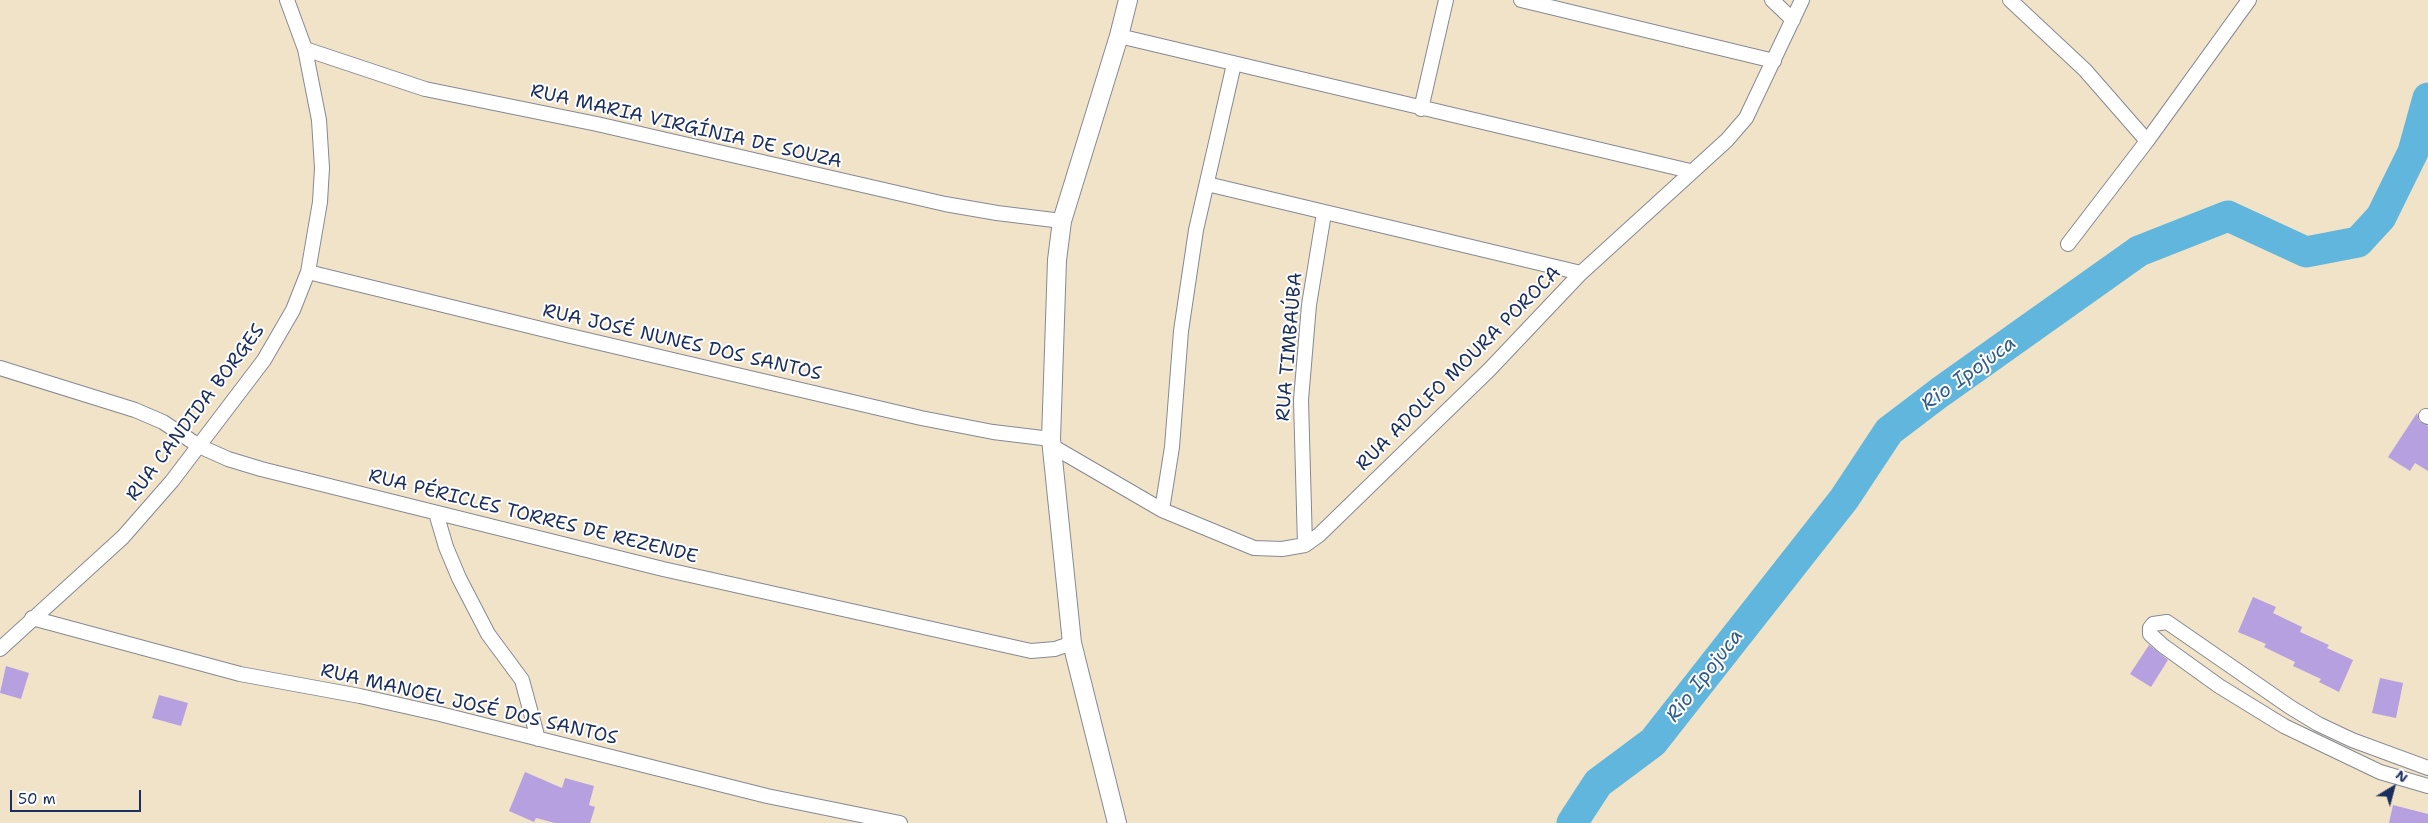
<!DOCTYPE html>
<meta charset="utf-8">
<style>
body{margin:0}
#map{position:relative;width:2428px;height:823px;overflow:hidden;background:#f1e3c8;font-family:"Shantell Sans",sans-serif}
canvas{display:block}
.north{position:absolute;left:2368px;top:763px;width:50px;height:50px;-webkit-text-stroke:4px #fff;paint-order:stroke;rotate:37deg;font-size:14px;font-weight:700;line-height:20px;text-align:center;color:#1b2f5e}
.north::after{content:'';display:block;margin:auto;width:18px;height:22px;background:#1b2f5e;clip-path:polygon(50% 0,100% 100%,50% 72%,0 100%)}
.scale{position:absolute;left:10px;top:790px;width:131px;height:22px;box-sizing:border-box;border:2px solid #1b2f5e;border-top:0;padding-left:6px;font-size:15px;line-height:18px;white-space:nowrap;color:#1b2f5e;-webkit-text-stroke:4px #fff;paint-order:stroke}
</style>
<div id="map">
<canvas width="2428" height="823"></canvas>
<div class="north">N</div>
<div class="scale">50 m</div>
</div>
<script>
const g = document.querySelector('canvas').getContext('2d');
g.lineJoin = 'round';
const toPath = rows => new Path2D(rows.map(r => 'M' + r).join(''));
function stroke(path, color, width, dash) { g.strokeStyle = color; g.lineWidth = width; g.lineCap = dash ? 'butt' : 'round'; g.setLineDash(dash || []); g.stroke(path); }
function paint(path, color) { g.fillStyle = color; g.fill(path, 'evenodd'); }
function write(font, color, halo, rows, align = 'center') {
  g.font = font + ' "Shantell Sans",sans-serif'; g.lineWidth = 4; g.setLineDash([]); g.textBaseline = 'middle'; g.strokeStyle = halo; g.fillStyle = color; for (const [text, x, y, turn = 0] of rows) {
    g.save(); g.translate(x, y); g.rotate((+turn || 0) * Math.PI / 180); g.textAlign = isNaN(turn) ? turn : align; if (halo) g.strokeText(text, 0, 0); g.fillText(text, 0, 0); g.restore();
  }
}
const river = toPath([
 [1572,823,1598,783,1653,742,1844,499,1889,431,1939,393,2139,251,2228,216,2306,252,2358,242,2381,217,2413,152,2428,98]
]);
const building = toPath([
 [2417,413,2419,421,2428,426,2428,471,2415,463,2410,471,2388,457],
 [2253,597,2276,607,2273,613,2302,627,2300,632,2329,645,2327,648,2353,660,2339,692,2319,682,2321,679,2293,666,2295,662,2264,647,2266,644,2238,632],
 [2149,645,2168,660,2151,687,2130,674],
 [6,666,29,673,21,699,0,693],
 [2380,678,2403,683,2396,718,2372,713],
 [159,695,188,703,181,726,152,718],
 [525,772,562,788,565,778,594,786,589,805,595,807,590,823,555,823,536,818,534,822,509,811],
 [2393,805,2428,814,2428,823,2389,823]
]);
const minor = toPath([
 [1521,0,1774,61],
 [1772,0,1793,20],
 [2010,0,2085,70,2147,141],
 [1119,36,1690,171],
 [305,49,425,89,597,124,945,204,997,213,1062,221],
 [1421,109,1446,0],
 [1207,184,1581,273],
 [2068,244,2147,141,2249,0],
 [308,272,566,335,921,418,993,432,1051,439],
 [0,368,135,410,163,422,199,446,228,459,261,469,663,569,1031,651,1055,649,1072,643],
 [2426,416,2428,417],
 [1052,446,1162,510,1254,548,1282,549,1305,545,1319,535,1489,370,1581,273,1727,140,1746,118,1802,0],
 [1162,510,1172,447,1181,331,1196,230,1234,64],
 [436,513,446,547,459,578,488,634,522,680,538,739],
 [1305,545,1301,400,1309,305,1324,213],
 [32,618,240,674,360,696,440,714,767,796,900,823],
 [0,649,123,537,172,481,264,360,293,310,308,272,320,202,322,168,319,120,305,49,287,0],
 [2428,768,2352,740,2318,724,2290,707,2167,622,2153,624,2150,628,2150,634,2162,645,2219,686,2284,726,2380,772,2428,786]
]);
const tertiary = toPath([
 [1117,823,1072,643,1051,439,1057,260,1062,221,1119,36,1128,0]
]);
const streetNames = [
 ["RUA MARIA VIRGÍNIA DE SOUZA",686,127,13],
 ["RUA JOSÉ NUNES DOS SANTOS",682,343,13],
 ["RUA TIMBAÚBA",1290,347,-85],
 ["RUA ADOLFO MOURA POROCA",1459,369,-45],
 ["RUA CANDIDA BORGES",196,413,-53],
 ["RUA PÉRICLES TORRES DE REZENDE",533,517,14],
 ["RUA MANOEL JOSÉ DOS SANTOS",469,705,13]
];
const waterNames = [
 ["Rio Ipojuca",1969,374,-36],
 ["Rio Ipojuca",1705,676,-52]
];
stroke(river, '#60b6dd', 31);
paint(building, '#b7a0e0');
stroke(minor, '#868993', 16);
stroke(tertiary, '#868993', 20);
stroke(minor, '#fff', 14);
stroke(tertiary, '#fff', 18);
write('19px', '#1b2f5e', '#fff', streetNames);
write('italic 20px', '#335e8a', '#fff', waterNames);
</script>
